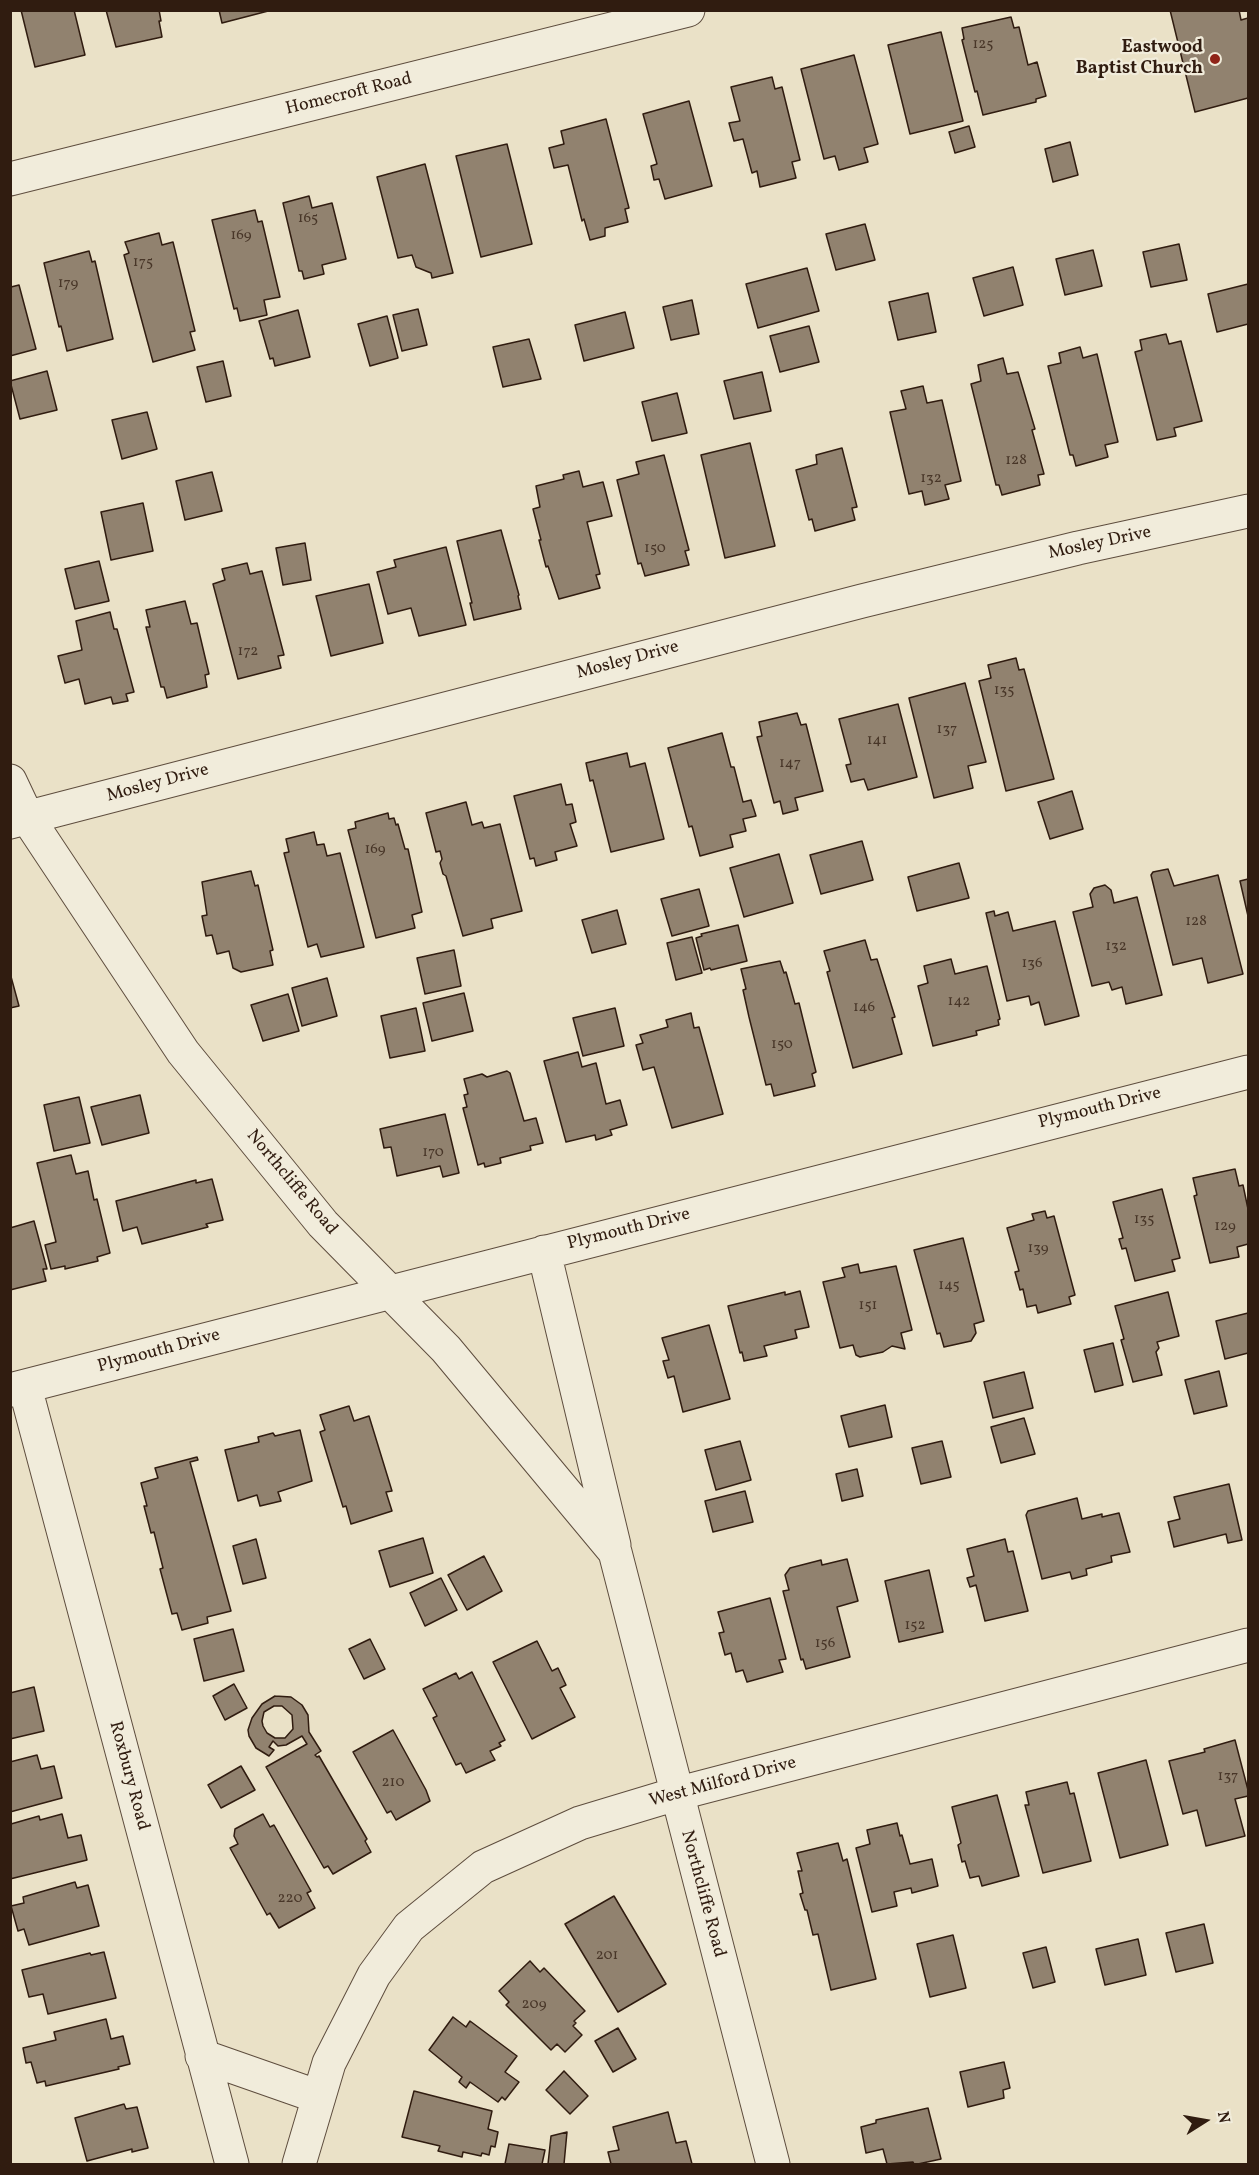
<!DOCTYPE html>
<style>
body{margin:0}
#map{position:relative;width:1259px;height:2175px;overflow:hidden;background:#eae1c7;font-family:Vollkorn,serif}
canvas{display:block}
.frame{position:absolute;inset:0;border:12px solid #301c10;pointer-events:none}
.north{position:absolute;left:1175px;top:2091px;width:60px;height:60px;-webkit-text-stroke:4px #f1ecdb;paint-order:stroke;rotate:79deg;font-size:16px;font-weight:700;line-height:24px;text-align:center;color:#301c10}
.north::after{content:'';display:block;margin:auto;width:21px;height:27px;background:#301c10;clip-path:polygon(50% 0,100% 100%,50% 72%,0 100%)}
</style>
<div id="map">
<canvas width="1259" height="2175"></canvas>
<div class="frame"></div>
<div class="north">N</div>
</div>
<script>
const g = document.querySelector('canvas').getContext('2d');
g.lineJoin = 'round';
function paint(path, color) { g.fillStyle = color; g.fill(path, 'evenodd'); }
const toPath = rows => new Path2D(rows.map(r => 'M' + r).join(''));
function stroke(path, color, width, dash) { g.strokeStyle = color; g.lineWidth = width; g.lineCap = dash ? 'butt' : 'round'; g.setLineDash(dash || []); g.stroke(path); }
function write(font, color, halo, rows, align = 'center') {
  g.font = font + ' Vollkorn,serif'; g.lineWidth = 4.5; g.setLineDash([]); g.textBaseline = 'middle'; g.strokeStyle = halo; g.fillStyle = color; for (const [text, x, y, turn = 0] of rows) {
    g.save(); g.translate(x, y); g.rotate((+turn || 0) * Math.PI / 180); g.textAlign = isNaN(turn) ? turn : align; if (halo) g.strokeText(text, 0, 0); g.fillText(text, 0, 0); g.restore();
  }
}
const building = toPath([
 [21,10,74,10,85,55,35,67,21,10],
 [106,10,159,10,161,21,159,21,162,37,116,47,106,10],
 [219,10,272,10,222,23,219,10],
 [1170,10,1239,10,1241,20,1248,18,1248,98,1195,112,1170,10],
 [1011,17,1014,28,1019,27,1028,65,1037,62,1046,96,1036,99,1036,102,983,115,977,91,975,92,962,40,964,39,962,28,1011,17],
 [941,32,963,121,910,134,888,45,941,32],
 [854,55,878,144,864,148,868,162,839,170,835,156,824,159,801,69,854,55],
 [772,77,775,89,782,87,800,160,792,162,796,178,760,187,757,171,752,173,743,139,734,141,729,123,740,121,731,87,772,77],
 [689,101,712,186,665,199,659,179,654,180,651,166,657,164,643,114,689,101],
 [606,119,629,208,625,209,628,222,605,228,605,236,590,240,584,219,582,221,568,165,554,168,549,148,564,144,561,131,606,119],
 [969,126,975,147,955,153,949,132,969,126],
 [1070,142,1078,175,1053,182,1045,149,1070,142],
 [507,144,532,244,481,257,456,156,507,144],
 [425,164,453,273,432,278,431,273,416,267,412,255,398,258,377,177,425,164],
 [309,196,312,208,332,203,346,259,322,265,324,274,304,279,302,271,299,271,283,203,309,196],
 [255,210,258,222,262,221,280,297,264,300,267,315,240,321,237,308,234,309,212,220,255,210],
 [865,224,875,260,836,270,826,234,865,224],
 [159,233,162,245,173,242,195,331,190,332,195,350,153,362,124,255,129,253,125,242,159,233],
 [1179,244,1187,280,1151,287,1143,252,1179,244],
 [1093,250,1102,286,1065,295,1056,259,1093,250],
 [89,251,92,262,95,261,113,339,67,351,61,326,59,327,44,263,89,251],
 [1013,267,1023,305,984,316,973,278,1013,267],
 [807,268,819,311,758,328,746,284,807,268],
 [1248,284,1248,324,1217,332,1208,294,1248,284],
 [10,285,11,287,19,285,36,349,10,356,10,285],
 [928,293,936,332,898,340,889,302,928,293],
 [692,300,699,334,671,340,663,307,692,300],
 [418,309,427,345,402,351,393,315,418,309],
 [298,310,310,357,275,366,273,358,270,359,259,321,298,310],
 [625,312,634,348,584,361,575,325,625,312],
 [387,316,398,358,370,366,358,324,387,316],
 [809,326,819,362,780,372,770,336,809,326],
 [1166,334,1169,344,1181,341,1202,421,1174,428,1176,436,1157,440,1135,352,1142,350,1140,340,1166,334],
 [529,339,541,379,503,387,493,347,529,339],
 [1080,347,1083,358,1097,354,1118,442,1105,445,1108,457,1076,466,1073,455,1070,455,1048,366,1061,363,1059,353,1080,347],
 [1003,358,1007,374,1018,372,1035,429,1032,430,1044,474,1038,475,1040,485,1002,495,999,485,996,485,971,384,981,381,978,365,1003,358],
 [223,361,231,396,206,402,197,367,223,361],
 [47,371,57,410,20,419,10,381,47,371],
 [762,372,771,411,734,419,724,381,762,372],
 [923,386,927,403,942,400,961,481,945,485,949,499,925,505,922,491,909,494,890,412,906,409,901,391,923,386],
 [677,393,687,433,652,441,642,402,677,393],
 [147,412,157,449,122,459,112,420,147,412],
 [750,443,775,546,725,558,701,455,750,443],
 [842,448,857,507,852,508,855,520,815,531,812,519,809,520,796,470,817,464,816,455,842,448],
 [664,455,689,550,685,551,689,565,645,576,641,563,638,564,617,480,639,474,636,462,664,455],
 [579,471,583,487,603,482,612,516,587,522,600,574,596,575,600,588,559,599,548,566,546,567,539,540,541,540,533,509,540,507,536,486,564,479,563,475,579,471],
 [212,472,222,511,185,520,176,481,212,472],
 [143,503,153,551,111,560,101,512,143,503],
 [501,530,519,595,518,596,521,609,474,620,470,603,472,603,457,541,501,530],
 [305,543,311,580,283,585,276,548,305,543],
 [446,547,466,625,419,636,411,608,388,614,377,572,396,567,394,560,446,547],
 [99,561,109,601,75,609,65,569,99,561],
 [247,563,250,574,262,571,284,655,278,656,281,668,238,679,213,584,225,580,222,569,247,563],
 [369,584,383,643,331,656,316,596,369,584],
 [185,601,191,624,197,623,209,674,205,675,207,687,167,698,164,687,161,687,146,627,150,627,146,610,185,601],
 [110,612,114,629,117,629,120,640,134,692,126,694,128,701,113,704,111,697,85,704,79,679,65,683,58,656,82,650,76,621,110,612],
 [1016,658,1019,670,1024,669,1054,779,1006,791,979,681,991,678,988,665,1016,658],
 [965,683,986,762,968,766,973,788,934,798,909,698,965,683],
 [898,704,917,777,868,790,864,779,851,782,846,765,851,764,839,719,898,704],
 [797,713,801,725,806,724,823,791,795,798,798,810,783,814,780,801,774,803,757,737,762,736,759,722,797,713],
 [722,733,731,767,734,767,743,802,751,800,756,816,743,819,746,831,730,835,733,847,700,856,692,826,689,827,668,748,722,733],
 [627,753,630,767,645,763,664,839,611,852,593,780,590,781,586,763,627,753],
 [561,784,566,805,572,804,576,822,570,824,577,846,555,852,557,860,536,866,534,858,530,859,514,796,561,784],
 [1072,791,1083,829,1050,839,1038,802,1072,791],
 [466,802,472,825,482,822,484,828,500,824,522,911,491,919,493,928,463,936,446,876,443,874,440,863,442,859,440,851,436,852,426,813,466,802],
 [388,813,389,819,394,818,396,825,398,824,405,849,408,849,422,912,412,915,415,928,376,938,348,830,356,828,355,822,388,813],
 [314,832,317,845,324,844,327,856,340,853,364,947,321,957,317,944,308,947,284,853,289,852,286,839,314,832],
 [862,841,873,880,821,894,810,855,862,841],
 [779,854,793,903,744,917,730,868,779,854],
 [959,863,969,898,917,911,908,877,959,863],
 [1168,869,1174,886,1218,875,1243,974,1208,983,1202,958,1173,965,1151,875,1153,872,1168,869],
 [251,871,255,886,258,885,273,950,270,951,273,965,241,972,233,968,229,951,217,954,212,935,206,936,202,916,207,915,202,882,251,871],
 [1248,879,1248,916,1240,881,1248,879],
 [1105,885,1111,890,1114,903,1137,897,1162,995,1126,1004,1122,987,1112,990,1109,982,1092,986,1073,912,1093,907,1090,894,1094,888,1105,885],
 [699,889,709,926,672,936,661,899,699,889],
 [617,910,626,944,592,953,582,920,617,910],
 [994,911,995,916,1008,912,1013,931,1055,921,1079,1016,1045,1025,1039,1002,1031,1005,1029,996,1007,1001,986,913,994,911],
 [738,925,747,961,711,970,710,968,704,970,696,938,702,936,701,934,738,925],
 [692,937,702,973,676,980,667,943,692,937],
 [865,940,871,960,877,959,895,1017,892,1018,902,1054,853,1068,827,972,830,971,824,951,865,940],
 [454,950,461,986,425,994,417,958,454,950],
 [951,959,955,974,987,966,1000,1019,998,1020,999,1025,976,1031,977,1035,933,1046,918,986,928,983,924,966,951,959],
 [780,961,784,973,786,972,795,1004,799,1003,816,1072,812,1074,815,1086,774,1096,771,1084,766,1085,749,1017,743,990,746,989,741,969,780,961],
 [10,973,19,1006,10,1008,10,973],
 [327,978,337,1016,302,1026,292,988,327,978],
 [464,993,473,1031,432,1041,423,1003,464,993],
 [288,994,299,1031,263,1041,251,1005,288,994],
 [416,1008,425,1051,390,1058,381,1016,416,1008],
 [615,1008,624,1046,583,1056,573,1018,615,1008],
 [691,1013,694,1028,699,1027,723,1114,672,1128,654,1067,643,1070,636,1045,643,1043,640,1035,668,1027,666,1020,691,1013],
 [578,1052,582,1067,596,1063,606,1104,620,1100,627,1125,610,1130,612,1135,596,1140,595,1135,566,1142,544,1061,578,1052],
 [507,1071,510,1073,524,1121,536,1118,543,1143,530,1146,531,1150,500,1158,501,1163,485,1167,484,1163,478,1165,463,1108,467,1107,464,1095,468,1094,464,1079,482,1074,487,1077,507,1071],
 [140,1095,149,1133,102,1145,91,1107,140,1095],
 [79,1097,90,1143,54,1151,44,1105,79,1097],
 [445,1114,459,1173,443,1177,440,1166,397,1176,391,1147,384,1148,380,1129,445,1114],
 [71,1155,76,1174,88,1171,94,1200,97,1199,110,1253,97,1257,98,1261,65,1269,65,1266,51,1269,45,1245,56,1242,37,1163,71,1155],
 [1235,1169,1239,1186,1243,1185,1248,1209,1248,1244,1237,1247,1239,1257,1210,1263,1194,1196,1197,1195,1193,1178,1235,1169],
 [212,1179,223,1220,206,1224,208,1227,142,1244,137,1227,123,1231,116,1201,196,1180,196,1183,212,1179],
 [1162,1189,1180,1258,1172,1260,1175,1271,1135,1281,1126,1248,1122,1249,1119,1239,1123,1238,1113,1202,1162,1189],
 [1045,1211,1047,1218,1054,1216,1075,1295,1069,1297,1071,1304,1038,1313,1036,1305,1027,1307,1023,1289,1020,1290,1015,1272,1019,1271,1007,1228,1034,1220,1032,1214,1045,1211],
 [34,1221,47,1269,43,1269,46,1281,10,1290,10,1228,34,1221],
 [963,1238,984,1321,974,1324,976,1333,971,1341,944,1347,940,1333,937,1334,914,1250,963,1238],
 [858,1264,860,1273,896,1266,912,1330,901,1333,905,1349,892,1346,883,1352,860,1357,856,1355,853,1345,840,1348,823,1282,845,1277,842,1268,858,1264],
 [800,1291,809,1327,795,1330,797,1338,764,1346,767,1356,744,1361,742,1352,740,1353,728,1306,785,1292,785,1295,800,1291],
 [1168,1292,1179,1336,1157,1342,1159,1348,1156,1352,1162,1375,1133,1382,1121,1340,1124,1339,1115,1306,1168,1292],
 [1248,1313,1248,1353,1225,1359,1216,1321,1248,1313],
 [709,1325,730,1399,683,1412,674,1376,668,1378,663,1361,669,1360,662,1338,709,1325],
 [1113,1343,1123,1385,1095,1392,1084,1350,1113,1343],
 [1219,1371,1227,1406,1194,1414,1185,1380,1219,1371],
 [1024,1372,1033,1408,993,1418,984,1382,1024,1372],
 [885,1405,892,1437,849,1447,841,1416,885,1405],
 [349,1406,354,1421,369,1416,392,1491,386,1492,392,1511,351,1524,346,1506,343,1507,320,1432,325,1430,320,1415,349,1406],
 [1024,1418,1035,1454,1001,1463,991,1427,1024,1418],
 [300,1430,312,1481,278,1492,281,1501,260,1506,257,1495,238,1501,225,1450,259,1442,258,1437,273,1433,275,1436,300,1430],
 [740,1441,751,1480,716,1490,705,1450,740,1441],
 [942,1441,951,1477,921,1484,912,1448,942,1441],
 [197,1457,198,1460,190,1462,231,1611,207,1617,208,1623,182,1630,177,1613,172,1614,160,1569,163,1568,154,1532,151,1533,144,1506,147,1506,141,1483,158,1478,155,1468,197,1457],
 [857,1469,863,1496,842,1501,836,1474,857,1469],
 [1229,1484,1242,1540,1228,1543,1226,1534,1174,1547,1168,1522,1180,1519,1174,1497,1229,1484],
 [745,1491,753,1522,713,1532,705,1501,745,1491],
 [1077,1498,1082,1519,1102,1514,1102,1517,1119,1513,1130,1552,1111,1556,1112,1562,1086,1569,1087,1575,1072,1579,1070,1572,1042,1579,1026,1515,1028,1511,1077,1498],
 [423,1538,433,1573,390,1587,379,1551,423,1538],
 [256,1539,266,1578,243,1584,233,1546,256,1539],
 [1005,1539,1008,1552,1013,1551,1028,1611,985,1621,976,1585,970,1587,967,1578,974,1576,967,1549,1005,1539],
 [484,1556,502,1591,467,1610,448,1575,484,1556],
 [847,1559,858,1601,837,1607,850,1657,806,1669,803,1659,801,1660,783,1591,789,1590,785,1575,790,1568,821,1560,822,1565,847,1559],
 [929,1570,943,1632,899,1642,885,1581,929,1570],
 [441,1578,457,1610,425,1626,410,1593,441,1578],
 [770,1598,786,1659,779,1660,783,1672,747,1682,743,1670,736,1672,731,1653,725,1655,719,1633,724,1632,718,1612,770,1598],
 [233,1629,244,1671,204,1681,194,1639,233,1629],
 [370,1639,385,1669,364,1679,349,1649,370,1639],
 [537,1641,552,1671,558,1668,566,1685,560,1688,575,1717,532,1739,493,1662,537,1641],
 [472,1672,505,1740,499,1743,501,1746,490,1751,495,1760,466,1773,461,1763,456,1765,433,1718,437,1716,423,1689,456,1673,459,1679,472,1672],
 [234,1684,247,1708,225,1720,213,1696,234,1684],
 [34,1687,44,1731,10,1739,10,1693,34,1687],
 [275,1696,291,1697,302,1705,308,1715,309,1732,321,1751,315,1755,317,1757,319,1756,367,1839,365,1841,371,1852,333,1874,328,1866,324,1868,266,1767,307,1744,302,1736,286,1745,278,1746,273,1741,269,1747,274,1750,269,1756,256,1748,249,1736,248,1730,252,1718,262,1704,275,1696],
 [274,1706,282,1706,292,1715,293,1729,285,1738,275,1738,267,1733,263,1726,262,1721,264,1712,274,1706],
 [393,1730,426,1790,430,1801,396,1820,391,1811,387,1813,353,1752,393,1730],
 [1235,1740,1248,1790,1248,1796,1235,1799,1245,1836,1206,1846,1197,1810,1183,1814,1169,1761,1205,1752,1204,1749,1235,1740],
 [37,1755,41,1769,54,1766,62,1798,10,1812,10,1762,37,1755],
 [1146,1760,1168,1845,1120,1858,1098,1773,1146,1760],
 [241,1766,255,1790,221,1808,208,1785,241,1766],
 [1067,1782,1070,1794,1074,1793,1091,1861,1043,1873,1025,1805,1029,1805,1026,1792,1067,1782],
 [997,1795,1019,1876,982,1886,979,1876,970,1878,965,1861,962,1862,958,1845,961,1843,952,1807,997,1795],
 [62,1814,68,1838,81,1835,87,1860,10,1879,11,1824,39,1816,40,1820,62,1814],
 [263,1814,270,1827,274,1825,311,1891,307,1893,315,1908,279,1928,270,1913,267,1915,230,1848,238,1844,234,1836,235,1829,263,1814],
 [897,1823,900,1836,902,1835,910,1864,932,1859,938,1886,912,1893,911,1888,894,1892,897,1906,872,1912,856,1848,870,1844,867,1830,897,1823],
 [838,1843,843,1861,847,1859,876,1979,831,1990,818,1934,813,1935,807,1910,805,1910,800,1894,803,1893,798,1871,802,1871,797,1853,838,1843],
 [75,1882,77,1888,88,1885,99,1926,29,1945,24,1929,18,1931,11,1906,24,1903,23,1897,75,1882],
 [614,1896,666,1984,618,2012,565,1924,614,1896],
 [1204,1924,1213,1963,1176,1972,1166,1933,1204,1924],
 [953,1935,966,1988,930,1997,917,1944,953,1935],
 [1138,1939,1146,1975,1105,1985,1096,1949,1138,1939],
 [1046,1947,1055,1982,1033,1988,1023,1953,1046,1947],
 [104,1952,116,1998,48,2014,43,1994,29,1997,22,1970,90,1953,91,1955,104,1952],
 [530,1961,540,1972,544,1968,585,2011,574,2021,576,2023,573,2026,582,2035,565,2052,557,2044,551,2050,506,2005,509,2002,499,1991,530,1961],
 [453,2017,466,2027,470,2021,517,2056,505,2072,519,2082,505,2100,502,2097,498,2102,470,2082,466,2088,459,2082,462,2077,429,2050,453,2017],
 [106,2019,111,2039,123,2036,130,2064,118,2067,119,2069,46,2086,45,2081,37,2083,31,2062,26,2063,23,2048,56,2040,54,2032,106,2019],
 [618,2028,636,2059,613,2072,595,2041,618,2028],
 [1004,2062,1010,2088,1003,2090,1004,2098,968,2107,960,2072,1004,2062],
 [564,2071,588,2096,570,2114,546,2090,564,2071],
 [414,2091,492,2111,488,2129,498,2132,495,2147,491,2146,489,2155,482,2153,481,2156,463,2152,462,2157,438,2151,440,2146,402,2137,414,2091],
 [124,2104,126,2109,137,2107,148,2148,132,2152,132,2149,87,2161,75,2118,124,2104],
 [928,2108,941,2159,918,2164,914,2164,913,2162,887,2164,883,2149,866,2153,861,2127,876,2123,876,2120,928,2108],
 [668,2112,676,2143,686,2141,692,2164,611,2164,608,2152,619,2150,613,2127,668,2112],
 [567,2132,564,2164,548,2164,551,2136,567,2132],
 [509,2144,545,2150,542,2164,505,2164,509,2144]
]);
const minor = toPath([
 [10,179,688,10],
 [10,781,27,817,183,1052,323,1224,446,1349,615,1552,773,2164],
 [10,822,862,601,1078,548,1248,511],
 [544,1252,614,1545],
 [25,1387,232,2164],
 [10,1390,1248,1072],
 [202,2056,319,2097],
 [299,2164,329,2063,374,1975,409,1927,483,1867,580,1823,676,1794,1248,1645]
]);
const markers = [
 [1215,59,6,"#8f2418"]
];
const numberNames = [
 ["125",983,45],
 ["165",308,219],
 ["169",241,236],
 ["175",143,263],
 ["179",68,284],
 ["128",1016,461],
 ["132",931,479],
 ["150",655,549],
 ["172",248,652],
 ["135",1004,691],
 ["137",947,730],
 ["141",877,741],
 ["147",790,764],
 ["169",375,850],
 ["128",1196,922],
 ["132",1116,947],
 ["136",1032,964],
 ["142",959,1002],
 ["146",864,1008],
 ["150",782,1045],
 ["170",433,1153],
 ["135",1144,1220],
 ["129",1225,1227],
 ["139",1038,1249],
 ["145",949,1286],
 ["151",868,1306],
 ["152",915,1626],
 ["156",825,1644],
 ["137",1228,1777],
 ["210",393,1783],
 ["220",290,1899],
 ["201",607,1956],
 ["209",534,2005]
];
const poiNames = [
 ["Eastwood",1203,49],
 ["Baptist Church",1203,70]
];
const streetNames = [
 ["Homecroft Road",349,95,-14],
 ["Mosley Drive",1100,544,-12],
 ["Mosley Drive",628,661,-15],
 ["Mosley Drive",158,784,-15],
 ["Plymouth Drive",1100,1109,-14],
 ["Northcliffe Road",291,1183,50],
 ["Plymouth Drive",629,1230,-14],
 ["Plymouth Drive",159,1352,-15],
 ["Roxbury Road",128,1776,75],
 ["West Milford Drive",723,1783,-15],
 ["Northcliffe Road",702,1894,75]
];
paint(building, '#91826f');
stroke(building, '#301c10', 1.5);
stroke(minor, '#5e4d3e', 35);
stroke(minor, '#f1ecdb', 33);
for (const [x, y, r, color] of markers) { const dot = new Path2D(); dot.arc(x, y, r, 0, 2 * Math.PI); g.fillStyle = color; g.fill(dot); stroke(dot, '#f1ecdb', 2); }
write('15px', '#483628', null, numberNames);
write('bold 18px', '#301c10', '#f1ecdb', poiNames, 'right');
write('18px', '#301c10', '#f1ecdb', streetNames);
</script>
